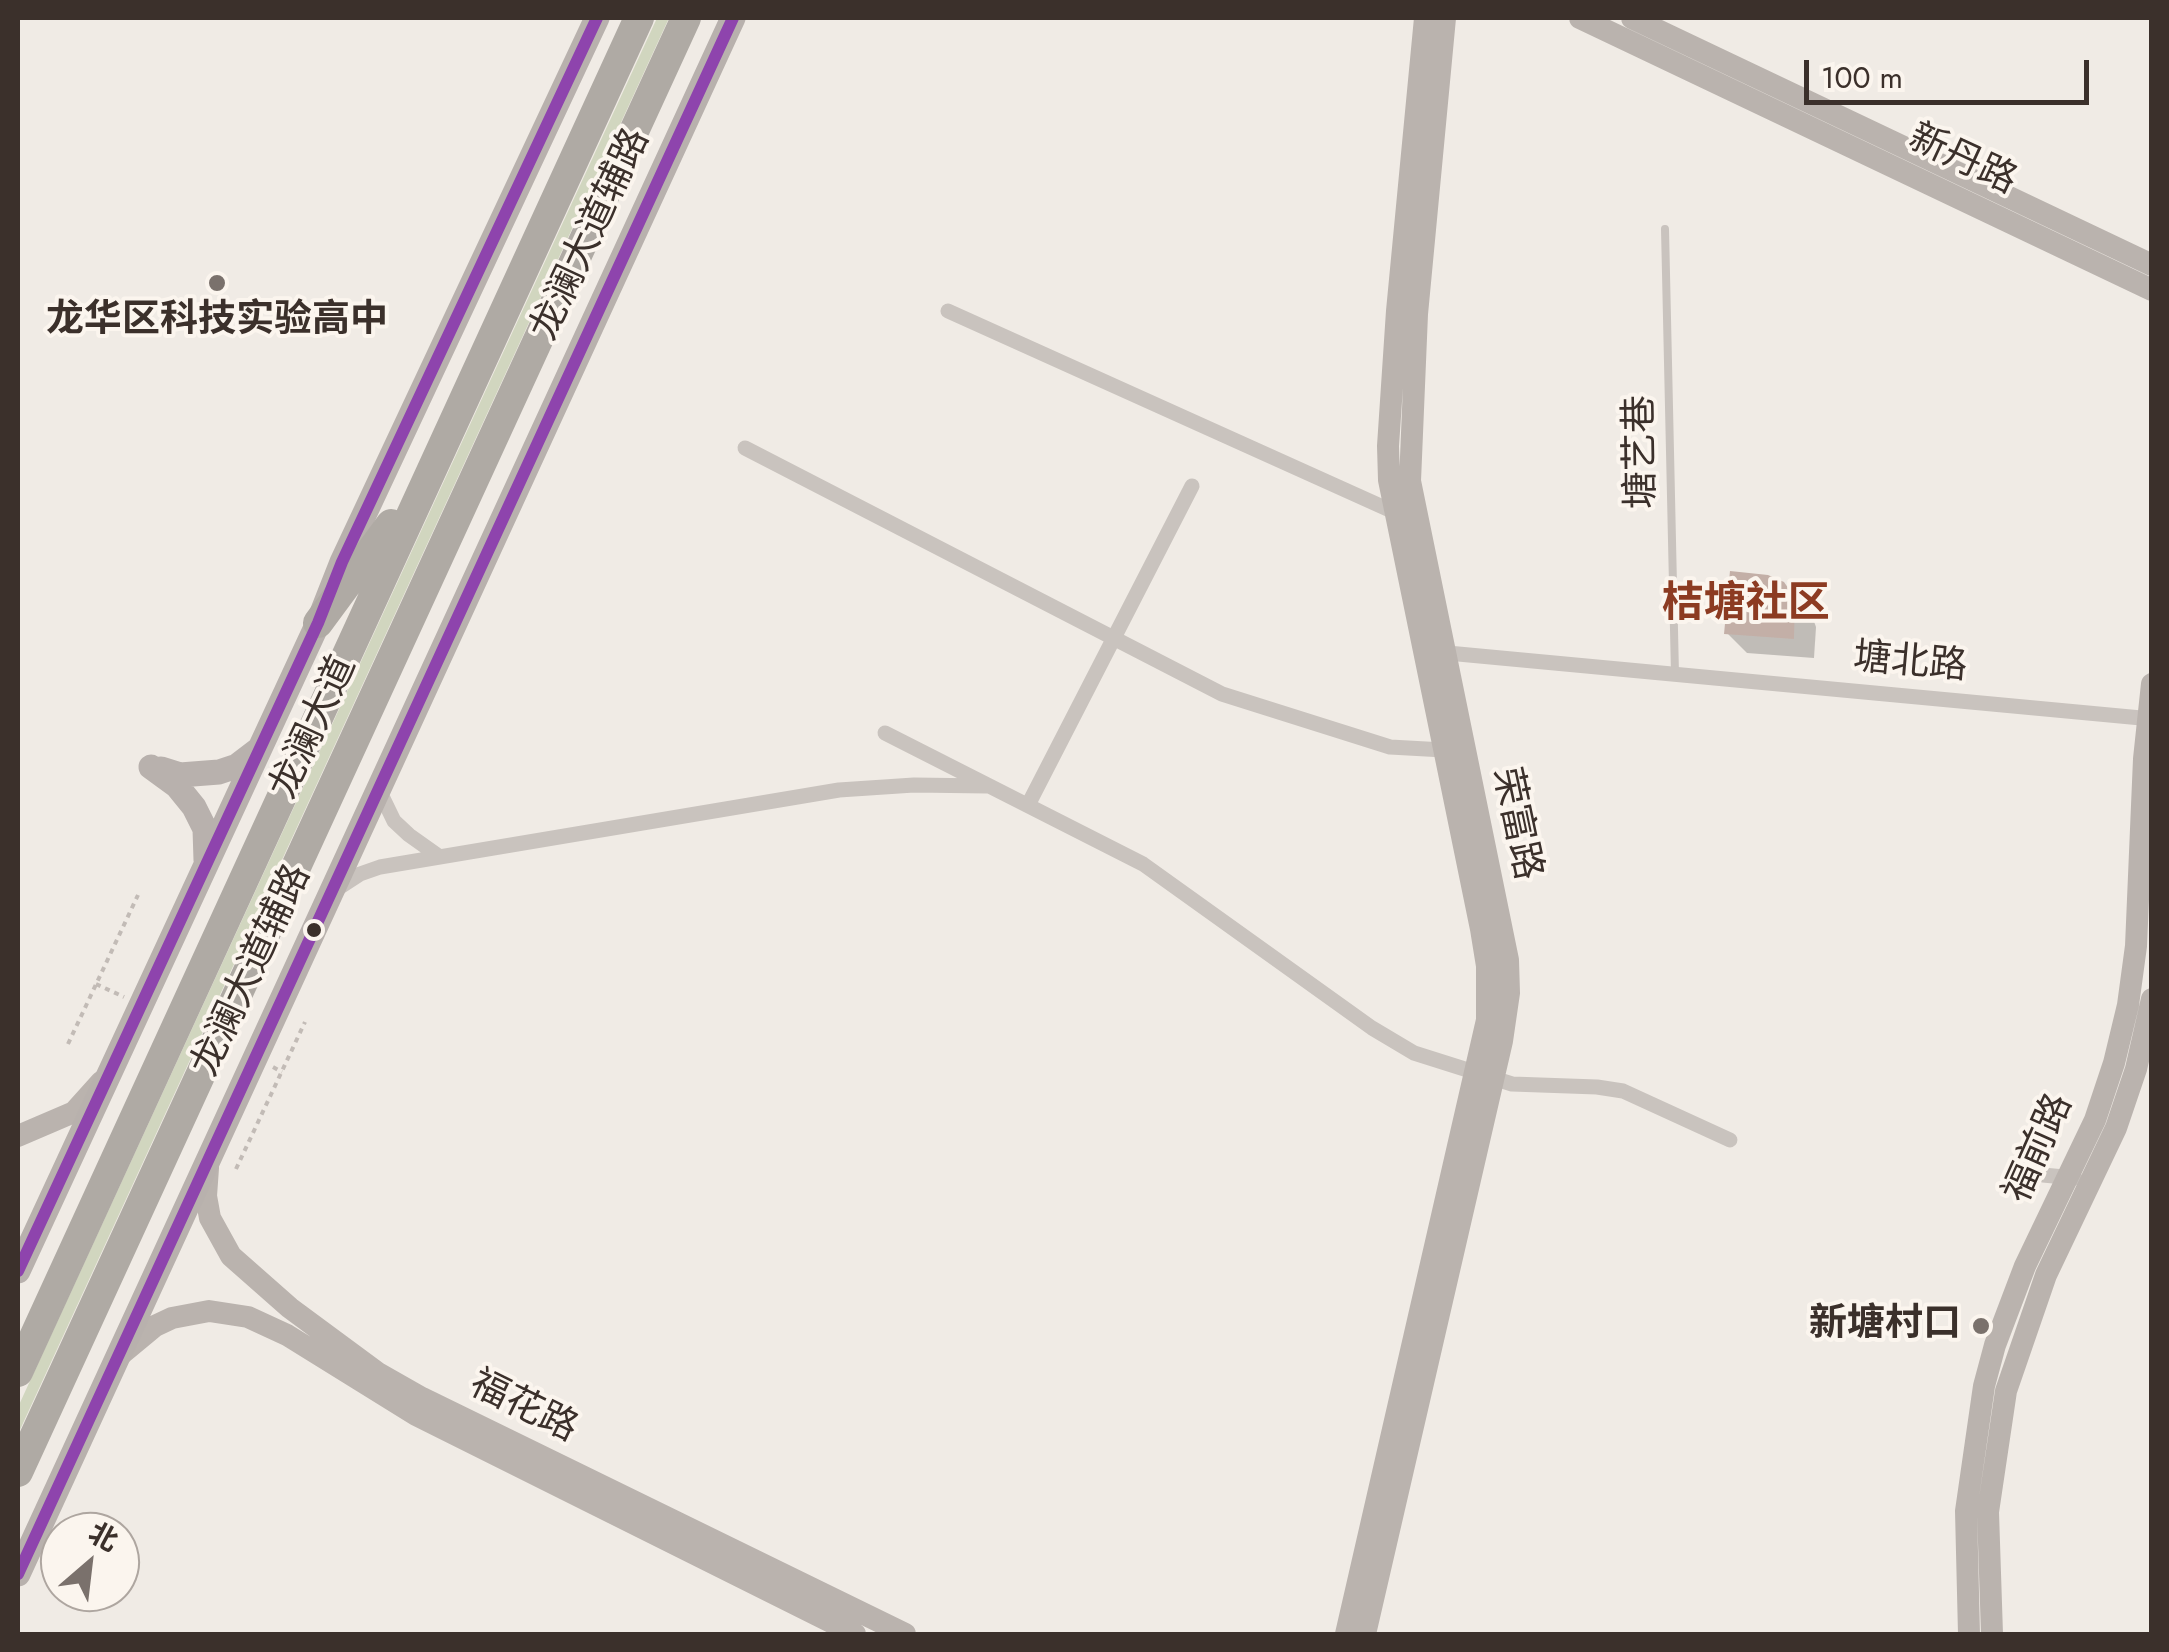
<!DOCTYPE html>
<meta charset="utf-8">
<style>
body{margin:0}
#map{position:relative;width:2169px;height:1652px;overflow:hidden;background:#f0ebe5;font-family:Jost,"Noto Sans SC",sans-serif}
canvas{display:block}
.frame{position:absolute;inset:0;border:20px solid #3b302b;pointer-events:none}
.north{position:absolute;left:40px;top:1512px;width:100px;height:100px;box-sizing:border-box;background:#fbf5ee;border:2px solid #aea6a0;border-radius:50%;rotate:28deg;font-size:28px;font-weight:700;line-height:40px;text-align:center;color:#3b302b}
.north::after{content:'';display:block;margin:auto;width:35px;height:45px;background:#7a716c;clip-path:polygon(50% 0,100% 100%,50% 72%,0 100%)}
.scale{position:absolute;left:1804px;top:60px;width:285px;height:45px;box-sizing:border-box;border:5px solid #3b302b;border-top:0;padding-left:12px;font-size:30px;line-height:35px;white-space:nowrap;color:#3b302b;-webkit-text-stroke:8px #fbf5ee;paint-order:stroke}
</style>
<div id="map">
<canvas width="2169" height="1652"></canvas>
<div class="frame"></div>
<div class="north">北</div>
<div class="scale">100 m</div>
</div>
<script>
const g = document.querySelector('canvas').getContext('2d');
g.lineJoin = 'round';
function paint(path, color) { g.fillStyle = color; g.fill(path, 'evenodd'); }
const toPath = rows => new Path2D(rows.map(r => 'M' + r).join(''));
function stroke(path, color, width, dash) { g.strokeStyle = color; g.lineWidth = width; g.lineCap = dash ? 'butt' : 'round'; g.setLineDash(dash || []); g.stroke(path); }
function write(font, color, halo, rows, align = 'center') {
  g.font = font + ' Jost,"Noto Sans SC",sans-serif'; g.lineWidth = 8; g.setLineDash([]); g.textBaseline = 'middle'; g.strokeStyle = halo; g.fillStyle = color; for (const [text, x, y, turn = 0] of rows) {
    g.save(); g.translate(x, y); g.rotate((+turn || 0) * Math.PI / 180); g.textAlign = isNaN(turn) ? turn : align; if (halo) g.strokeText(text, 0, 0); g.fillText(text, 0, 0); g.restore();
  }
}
const green = toPath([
 [657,18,669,18,18,1434,18,1407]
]);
const shadow = toPath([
 [1790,592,1811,613,1816,627,1814,658,1747,653,1727,633]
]);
const building = toPath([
 [1730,571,1768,575,1784,582,1795,598,1794,639,1724,634]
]);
const path = toPath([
 [96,984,124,997],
 [68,1044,138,895],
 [273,1067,282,1072],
 [236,1169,305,1022]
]);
const lane = toPath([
 [1665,229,1675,674]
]);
const street = toPath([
 [948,311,1394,512],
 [745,448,1222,694,1390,747,1444,750],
 [1437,652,2152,719],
 [885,733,1143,864,1372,1028,1414,1053,1512,1084,1597,1087,1623,1091,1730,1140],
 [378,788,394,821,409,835,440,857],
 [1028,805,1192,486],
 [337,889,360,874,380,867,839,790,914,785,987,786],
 [2043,1175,2075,1178]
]);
const secondary = toPath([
 [1580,18,2152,290],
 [1632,18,2152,265],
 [18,1136,74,1112,101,1082],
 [208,1168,206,1196,210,1218,231,1256,290,1308,378,1373,422,1398,905,1634],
 [120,1355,155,1326,172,1318,209,1311,248,1317,287,1335,416,1415,855,1634],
 [1346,1634,1487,1020,1487,966,1481,929,1389,480,1388,446,1397,311,1425,18],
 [1365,1634,1502,1041,1509,993,1508,960,1410,481,1417,314,1445,18],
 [1969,1634,1966,1511,1984,1386,1995,1345,2025,1266,2095,1120,2114,1063,2128,1005,2136,946,2144,759,2152,684],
 [1992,1634,1988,1512,2006,1391,2046,1275,2116,1128,2136,1069,2152,999]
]);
const primary = toPath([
 [151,767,177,786,194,807,205,829,206,860],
 [161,769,180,775,219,772,237,766,258,750],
 [18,1271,318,623,342,562,597,18],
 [18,1574,733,18]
]);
const highway = toPath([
 [318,623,391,524],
 [18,1372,639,18],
 [18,1472,686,18]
]);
const bus1 = toPath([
 [18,1271,318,623,342,562,597,18],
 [18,1574,733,18]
]);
const markers = [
 [217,283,10,"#7a716c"],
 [314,930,9,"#3b302b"],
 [1981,1326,10,"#7a716c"]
];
const streetNames = [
 ["新丹路",1962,161,25],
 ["龙澜大道辅路",592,235,-65],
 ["塘艺巷",1643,452,-91],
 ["塘北路",1910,664,5],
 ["龙澜大道",315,728,-65],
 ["荣富路",1515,824,78],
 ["龙澜大道辅路",253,971,-65],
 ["福前路",2040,1149,-66],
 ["福花路",523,1408,26]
];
const poiNames = [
 ["龙华区科技实验高中",217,322],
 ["新塘村口",1961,1326,"right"]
];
const quarterNames = [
 ["桔塘社区",1746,606]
];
paint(green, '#d1d6bf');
paint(shadow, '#0003');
paint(building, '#c3afa7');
stroke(path, '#c2bbb6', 4, [5, 5]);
stroke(lane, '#c9c3be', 8);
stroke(street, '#c9c3be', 15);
stroke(secondary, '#bab3ae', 22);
stroke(primary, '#b8b1ad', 25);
stroke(highway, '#afaaa4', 30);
stroke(bus1, '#8e44ad', 12);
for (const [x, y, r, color] of markers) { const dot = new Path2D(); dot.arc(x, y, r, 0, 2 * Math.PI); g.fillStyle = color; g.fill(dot); stroke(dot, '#fbf5ee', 4); }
write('38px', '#3b302b', '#fbf5ee', streetNames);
write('bold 38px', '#3b302b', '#fbf5ee', poiNames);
write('bold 42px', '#8c3b22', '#fbf5ee', quarterNames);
</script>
